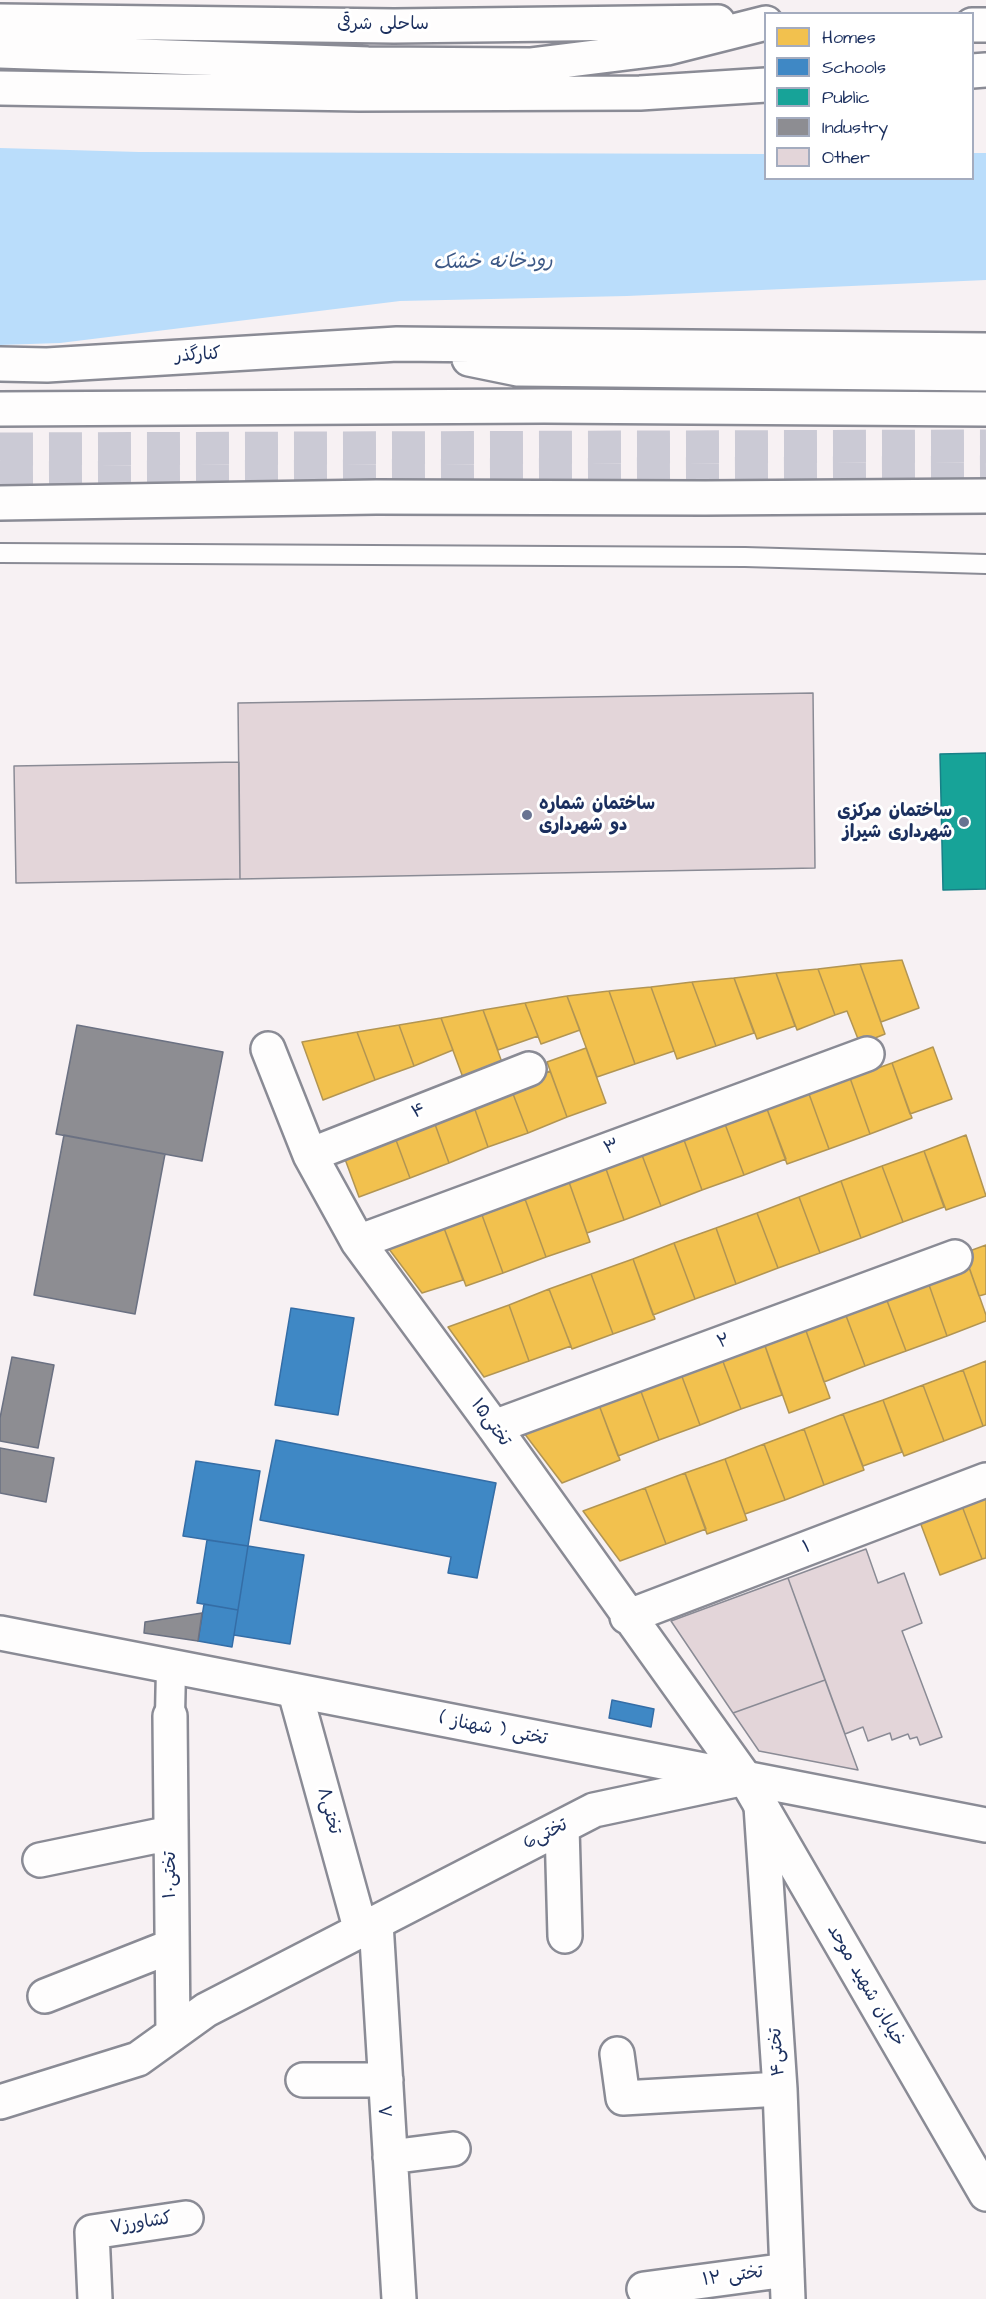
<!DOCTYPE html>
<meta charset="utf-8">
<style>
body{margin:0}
#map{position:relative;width:986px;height:2299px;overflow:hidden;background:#f7f1f3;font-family:"Architects Daughter",sans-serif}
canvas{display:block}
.legend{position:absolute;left:764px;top:12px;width:210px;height:168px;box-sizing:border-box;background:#fff;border:2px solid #a4acbf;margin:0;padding:8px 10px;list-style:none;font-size:18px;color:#1b2f5e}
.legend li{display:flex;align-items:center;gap:12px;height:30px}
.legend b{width:30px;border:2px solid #a4acbf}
</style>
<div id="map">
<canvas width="986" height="2299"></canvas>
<ul class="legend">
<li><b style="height:16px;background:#f2c14e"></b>Homes</li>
<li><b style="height:16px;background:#3f88c5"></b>Schools</li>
<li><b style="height:16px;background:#17a398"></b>Public</li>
<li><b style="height:16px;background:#8d8d92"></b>Industry</li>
<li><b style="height:16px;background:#e3d5d9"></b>Other</li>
</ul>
</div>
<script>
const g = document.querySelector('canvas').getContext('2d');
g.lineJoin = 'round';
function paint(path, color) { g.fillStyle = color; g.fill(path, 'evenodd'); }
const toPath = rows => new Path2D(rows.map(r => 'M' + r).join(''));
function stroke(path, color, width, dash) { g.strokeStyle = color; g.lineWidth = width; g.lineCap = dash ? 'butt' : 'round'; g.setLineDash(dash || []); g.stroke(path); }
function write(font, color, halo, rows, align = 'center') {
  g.font = font + ' "Architects Daughter","Playpen Sans Arabic",sans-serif'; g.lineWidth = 6; g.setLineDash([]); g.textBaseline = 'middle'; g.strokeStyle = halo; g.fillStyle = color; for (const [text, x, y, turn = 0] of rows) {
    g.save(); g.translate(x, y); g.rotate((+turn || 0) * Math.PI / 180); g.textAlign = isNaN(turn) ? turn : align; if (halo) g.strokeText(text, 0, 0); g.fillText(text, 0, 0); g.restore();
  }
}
const water = toPath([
 [0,148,139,152,765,154,766,178,972,178,973,153,986,153,986,280,627,296,400,301,60,343,0,345]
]);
const homes = toPath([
 [902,960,919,1008,881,1022,860,964,902,960],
 [860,964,885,1034,860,1044,847,1011,835,1015,818,969,860,964],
 [818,969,835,1015,797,1030,776,973,818,969],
 [776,973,795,1026,757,1039,734,978,776,973],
 [734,978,754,1033,716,1046,692,982,734,978],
 [692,982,716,1046,677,1059,651,987,692,982],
 [651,987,674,1051,635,1064,609,991,651,987],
 [609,991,635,1064,597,1077,567,996,609,991],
 [567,996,580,1030,541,1044,525,1003,567,996],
 [525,1003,538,1036,498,1050,483,1010,525,1003],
 [483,1010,504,1068,465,1083,441,1018,483,1010],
 [441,1018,453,1050,414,1066,399,1025,441,1018],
 [399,1025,414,1066,375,1080,357,1032,399,1025],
 [357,1032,375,1080,323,1100,302,1042,357,1032],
 [933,1047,952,1099,910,1114,892,1063,933,1047],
 [586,1048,606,1103,567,1117,547,1062,586,1048],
 [892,1063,912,1118,870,1134,850,1078,892,1063],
 [550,1071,567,1117,528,1133,510,1086,550,1071],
 [850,1078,870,1134,829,1149,809,1094,850,1078],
 [510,1086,528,1133,488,1147,472,1101,510,1086],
 [809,1094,829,1149,787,1164,767,1109,809,1094],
 [472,1101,488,1147,449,1163,432,1116,472,1101],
 [767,1109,786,1159,744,1175,725,1124,767,1109],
 [432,1116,449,1163,410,1178,393,1132,432,1116],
 [725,1124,744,1175,702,1190,684,1140,725,1124],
 [393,1132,410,1178,359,1197,342,1151,393,1132],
 [966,1135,986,1196,946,1210,924,1151,966,1135],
 [684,1140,702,1190,661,1206,642,1155,684,1140],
 [924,1151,944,1207,903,1222,882,1166,924,1151],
 [642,1155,661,1206,624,1220,606,1169,642,1155],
 [882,1166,903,1222,861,1238,841,1181,882,1166],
 [606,1169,624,1220,587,1233,569,1182,606,1169],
 [841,1181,861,1238,820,1253,799,1197,841,1181],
 [569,1182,590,1242,546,1257,525,1199,569,1182],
 [799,1197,820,1253,778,1268,757,1213,799,1197],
 [525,1199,546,1257,503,1273,482,1215,525,1199],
 [757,1213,778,1268,736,1284,716,1228,757,1213],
 [482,1215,503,1273,466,1286,444,1228,482,1215],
 [444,1228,463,1280,422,1293,389,1249,444,1228],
 [716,1228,736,1284,695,1299,674,1243,716,1228],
 [674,1243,695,1299,653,1315,633,1259,674,1243],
 [986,1245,986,1294,979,1296,964,1253,986,1245],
 [633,1259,655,1319,613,1334,591,1274,633,1259],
 [969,1267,986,1315,986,1321,947,1336,928,1282,969,1267],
 [591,1274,613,1334,572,1349,549,1289,591,1274],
 [928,1282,947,1336,906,1351,886,1298,928,1282],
 [549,1289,571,1346,529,1361,509,1305,549,1289],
 [886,1298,906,1351,865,1366,845,1313,886,1298],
 [509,1305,529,1361,484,1377,448,1327,509,1305],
 [845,1313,865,1366,824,1382,805,1328,845,1313],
 [805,1328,830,1398,789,1413,764,1343,805,1328],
 [764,1343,782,1395,741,1409,722,1359,764,1343],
 [722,1359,741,1409,700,1425,681,1374,722,1359],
 [986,1361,986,1425,983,1426,963,1370,986,1361],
 [963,1370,983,1426,944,1441,923,1385,963,1370],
 [681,1374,700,1425,659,1440,640,1389,681,1374],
 [923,1385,944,1441,904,1456,883,1400,923,1385],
 [640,1389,659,1440,618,1456,599,1405,640,1389],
 [883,1400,902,1452,863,1466,843,1414,883,1400],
 [599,1405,620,1460,562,1483,524,1433,599,1405],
 [843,1414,864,1470,824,1485,804,1429,843,1414],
 [804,1429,824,1485,785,1500,764,1444,804,1429],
 [764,1444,785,1500,745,1514,725,1459,764,1444],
 [725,1459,747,1520,707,1534,685,1473,725,1459],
 [685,1473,706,1529,666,1544,645,1488,685,1473],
 [645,1488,666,1544,620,1561,583,1511,645,1488],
 [986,1497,986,1558,982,1559,962,1506,986,1497],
 [962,1506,982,1559,940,1575,920,1522,962,1506]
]);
const schools = toPath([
 [291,1308,354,1318,338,1415,275,1405,291,1308],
 [276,1440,496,1483,477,1578,448,1573,451,1557,260,1520,276,1440],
 [196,1461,260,1471,248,1546,183,1536,196,1461],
 [207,1540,248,1546,238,1610,197,1603,207,1540],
 [248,1546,304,1555,290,1644,234,1635,248,1546],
 [204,1604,238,1610,232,1647,198,1641,204,1604],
 [612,1700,654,1709,651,1727,609,1718,612,1700]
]);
const public = toPath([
 [986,753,986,889,943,890,940,754,986,753]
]);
const industry = toPath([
 [77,1025,223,1052,202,1161,56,1134,77,1025],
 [64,1135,165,1154,135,1314,34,1295,64,1135],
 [12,1357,54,1365,38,1448,0,1441,0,1418,12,1357],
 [0,1448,54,1458,46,1502,0,1493,0,1448],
 [202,1613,198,1641,144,1633,145,1622,202,1613]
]);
const building = toPath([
 [813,693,815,868,240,879,238,703,813,693],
 [239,762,240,879,16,883,14,766,239,762],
 [866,1549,878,1583,904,1573,922,1623,902,1631,942,1737,920,1745,917,1737,910,1739,908,1734,892,1740,890,1733,868,1741,863,1727,845,1734,788,1578,866,1549],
 [788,1578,825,1680,733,1713,671,1621,788,1578],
 [825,1680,858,1770,759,1751,733,1713,825,1680]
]);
const secondaryTunnel = toPath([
 [0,449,986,446],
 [0,478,986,472]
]);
const service = toPath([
 [0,553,745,557,986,564]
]);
const pedestrian = toPath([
 [170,1716,171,1668]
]);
const minor = toPath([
 [310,1155,529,1069],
 [358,1242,867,1054],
 [494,1427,955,1257],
 [627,1617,986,1480],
 [295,1692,361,1931],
 [170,1716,173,2034],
 [761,1806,780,2089,788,2299],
 [562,1827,565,1936],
 [40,1860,171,1833],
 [376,1923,399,2299],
 [45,1996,172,1946],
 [617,2054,623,2098,780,2089],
 [303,2080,386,2080],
 [0,2102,138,2059,206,2010,594,1810,745,1778,494,1427,358,1242,310,1155,268,1049],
 [390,2157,453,2149],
 [644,2289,787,2270],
 [95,2299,92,2232,186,2218]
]);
const tertiary = toPath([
 [0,1633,986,1825],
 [745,1778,986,2194]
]);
const secondary = toPath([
 [0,21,394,26,718,22],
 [972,25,986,25],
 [0,51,368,64,530,65,667,48,766,23],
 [972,71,986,70],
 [0,88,359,94,640,93,766,85],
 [469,359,518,369,986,374],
 [0,364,47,365,397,344,986,350],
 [0,409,544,406,986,409],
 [0,503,376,497,705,498,986,496]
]);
const markers = [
 [527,815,6,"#687392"],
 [964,822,6,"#687392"]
];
const streetNames = [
 ["ساحلی شرقی",383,25],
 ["کنارگذر",198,356,-3],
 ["۴",419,1112,-21],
 ["۳",612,1148,-20],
 ["۲",724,1342,-20],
 ["تختی۱۵",490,1423,54],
 ["۱",807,1548,-21],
 ["تختی ( شهناز )",493,1730,11],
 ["تختی۸",328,1811,75],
 ["6تختی",546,1835,-27],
 ["تختی۱۰",171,1875,-90],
 ["خیابان شهید موحد",865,1986,60],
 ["تختی۴",778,2052,-94],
 ["۸",388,2111,-93],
 ["۷کشاورز",141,2224,-9],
 ["۱۲ تختی",733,2277,-8]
];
const poiNames = [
 ["ساختمان شماره",539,805],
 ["دو شهرداری",539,826],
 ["ساختمان مرکزی",952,812,"right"],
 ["شهرداری شیراز",952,833,"right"]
];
const waterNames = [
 ["رودخانه خشک",493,263,-1]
];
paint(water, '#baddfb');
paint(homes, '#f2c14e');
stroke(homes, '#b29553', 1.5);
paint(schools, '#3f88c5');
stroke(schools, '#346da6', 1.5);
paint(public, '#17a398');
stroke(public, '#188087', 1.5);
paint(industry, '#8d8d92');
stroke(industry, '#6b7182', 1.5);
paint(building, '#e3d5d9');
stroke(building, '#8a8b95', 1.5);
stroke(secondaryTunnel, '#cbcad5', 33, [33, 16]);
stroke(service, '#8a8b95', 22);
stroke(pedestrian, '#8a8b95', 33);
stroke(minor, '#8a8b95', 38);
stroke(tertiary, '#8a8b95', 38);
stroke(secondary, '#8a8b95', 38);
stroke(service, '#fefdfd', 18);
stroke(pedestrian, '#fefdfd', 28);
stroke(minor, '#fefdfd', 33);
stroke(tertiary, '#fefdfd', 33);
stroke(secondary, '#fefdfd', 33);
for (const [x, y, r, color] of markers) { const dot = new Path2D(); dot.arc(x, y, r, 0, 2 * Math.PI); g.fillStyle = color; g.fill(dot); stroke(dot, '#fff', 2); }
write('18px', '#1b2f5e', '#fff', streetNames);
write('bold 18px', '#1b2f5e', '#fff', poiNames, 'left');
write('italic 20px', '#3c5886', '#fff', waterNames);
</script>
